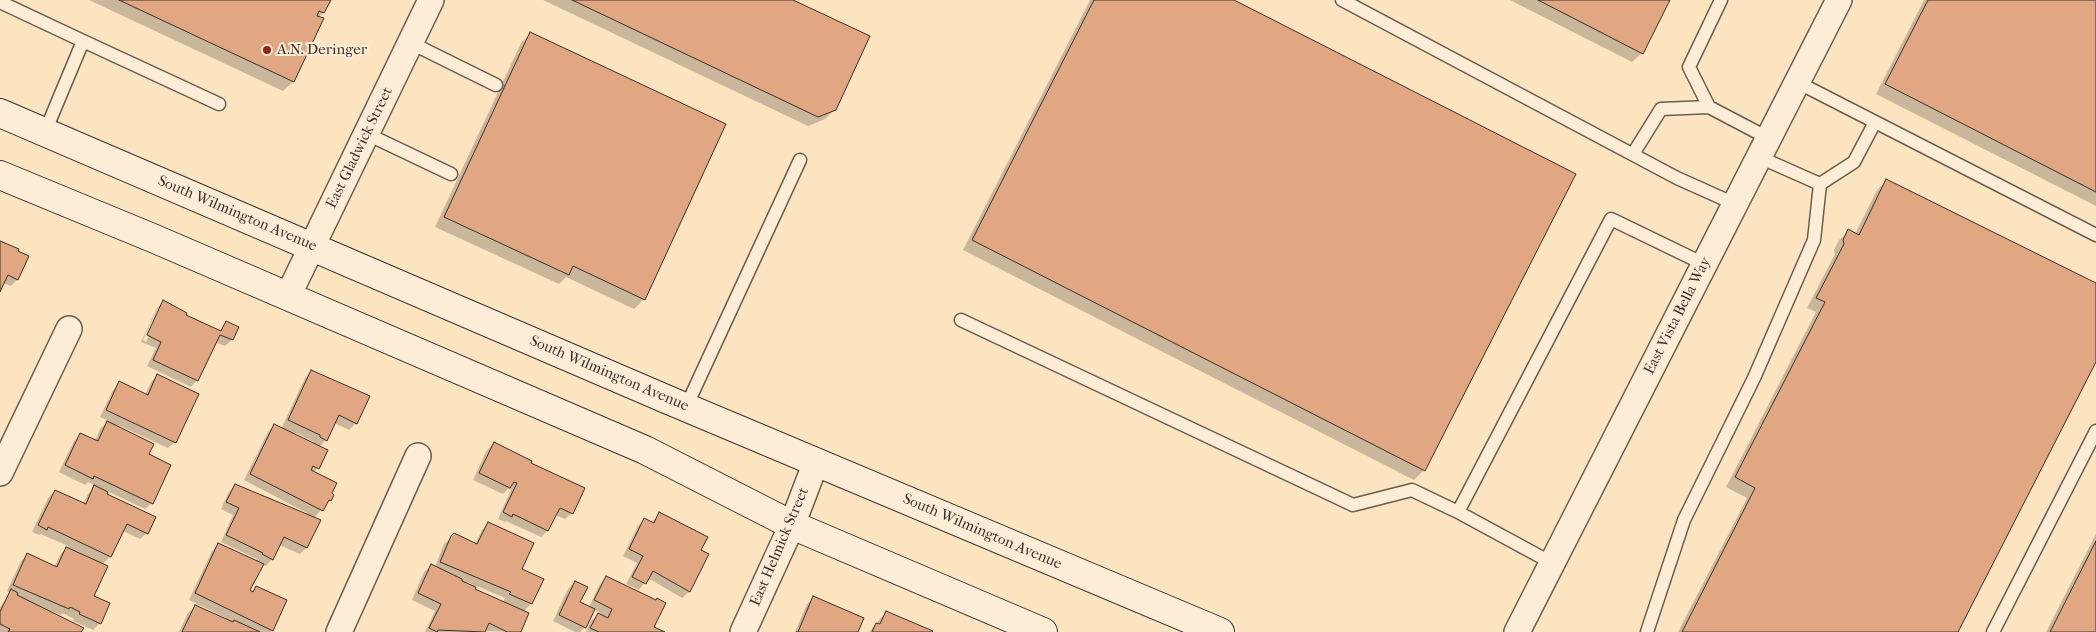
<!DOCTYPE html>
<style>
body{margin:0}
canvas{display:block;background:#fce4c1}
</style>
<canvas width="2096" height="632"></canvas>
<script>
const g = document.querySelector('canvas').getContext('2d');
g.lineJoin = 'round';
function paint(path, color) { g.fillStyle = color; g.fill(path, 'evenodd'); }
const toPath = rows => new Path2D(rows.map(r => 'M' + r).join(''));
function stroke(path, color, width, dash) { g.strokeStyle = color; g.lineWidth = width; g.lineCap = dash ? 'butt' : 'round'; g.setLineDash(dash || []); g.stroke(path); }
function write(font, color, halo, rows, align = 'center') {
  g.font = font + ' "IM FELL French Canon",serif'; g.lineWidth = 4; g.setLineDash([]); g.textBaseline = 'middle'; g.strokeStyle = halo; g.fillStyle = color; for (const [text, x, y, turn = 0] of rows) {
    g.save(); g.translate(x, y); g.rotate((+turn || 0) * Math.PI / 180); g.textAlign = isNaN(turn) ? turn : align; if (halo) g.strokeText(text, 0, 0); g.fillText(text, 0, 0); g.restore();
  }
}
const shadow = toPath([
 [89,0,329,0,323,13,319,17,322,19,293,82,283,91],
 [543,0,790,0,835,109,825,119,808,126],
 [1090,0,1232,0,1424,470,1414,480,963,250],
 [1510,0,1669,0,1642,53,1632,62],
 [1924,0,2096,0,2096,206,1876,94],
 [530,34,644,299,634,309,566,277,559,284,435,227,521,43],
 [1887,181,2096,284,2096,359,1957,632,1678,632,1747,498,1726,487,1816,312,1807,308,1835,254,1834,250,1839,240,1849,231,1855,234,1877,190],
 [0,242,17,280,11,286,3,283,0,289],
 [164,302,184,315,219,332,226,323,237,328,232,340,225,346,215,342,197,380,191,387,147,366,156,348,141,342,157,308],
 [158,308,161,308,146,342,143,340],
 [311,372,356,423,349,430,334,423,326,440,319,447,318,468,313,473,336,483,330,500,314,518,306,548,300,554,279,545,272,559,266,566,262,564,248,591,251,592,256,587,272,630,271,632,179,632,188,613,195,607,225,620,226,618,189,600,212,551,219,544,256,562,257,559,221,542,233,515,221,509,229,492,236,485,306,515,307,513,244,480,268,432,274,425,281,429,305,378],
 [296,433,314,442,313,444,295,435],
 [157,376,175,442,168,448,118,425,117,427,147,454,152,503,145,509,107,491,105,495,147,533,140,539,123,531,110,557,102,565,93,597,100,623,93,630,73,621,74,619,63,613,61,615,51,611,51,613,80,632,0,632,0,607,10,593,7,591,21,561,27,555,54,567,60,555,68,546,41,534,39,535,32,532,48,498,55,491,83,504,88,494,96,486,88,482,85,485,59,472,74,441,81,434,95,441,100,429,109,421,100,417,113,390,120,383,145,395,151,382],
 [494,444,529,464,572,513,565,519,555,515,547,531,541,537,506,521,505,522,498,519,511,490,508,489,503,494,473,480,487,450],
 [659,514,700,550,708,555,689,592,682,598,648,578,639,590,626,584,637,563,623,556,638,526,645,519,651,523],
 [488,523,520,570,531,604,524,611,519,632,484,631,483,632,425,632,435,611,412,600,424,572,431,566,435,567,444,544,454,535,475,544,482,530],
 [467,582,505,598,503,603,473,590,466,584],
 [2096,534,2096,632,2046,632],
 [607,577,653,628,662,632,586,632,591,621,600,613,593,609,585,627,580,632,575,632,553,621,568,589,575,582,579,602,589,607,600,584],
 [814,598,857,632,795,632,807,604],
 [886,612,931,632,869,632]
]);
const building = toPath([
 [119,0,331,0,324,13,319,11,317,16,324,18,294,82,119,0],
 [572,0,793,0,870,36,836,110,818,117,572,0],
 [1094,0,1234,0,1576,174,1425,471,972,240,1094,0],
 [1538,0,1670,0,1643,54,1538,0],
 [1928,0,2096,0,2096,192,1885,84,1928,0],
 [530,32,726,124,645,300,573,266,569,275,444,217,530,32],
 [1886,179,2096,283,2096,362,1958,632,1682,632,1755,488,1735,477,1825,302,1816,298,1844,244,1843,240,1848,229,1859,235,1886,179],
 [0,241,19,249,18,251,29,256,18,280,8,275,0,292,0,241],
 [163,300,187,313,186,315,221,331,226,321,239,327,233,340,220,335,198,381,153,360,161,342,147,335,163,300],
 [311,370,370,396,357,424,339,415,327,441,320,437,320,435,288,420,311,370],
 [157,374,199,394,176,443,106,410,119,381,148,395,157,374],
 [107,421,154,444,149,454,171,465,153,504,94,476,93,479,65,465,80,433,98,441,107,421],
 [274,424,328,450,319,469,313,466,311,470,337,483,332,493,334,495,331,501,329,500,323,511,250,474,274,424],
 [494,442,532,461,531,463,585,488,573,514,560,508,548,531,513,514,512,517,503,512,517,483,514,482,510,488,479,473,494,442],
 [235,484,321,520,307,548,284,537,273,560,262,554,263,553,226,535,239,508,226,502,235,484],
 [94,485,108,492,107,494,156,517,148,534,127,524,111,557,48,527,47,530,38,525,55,490,86,504,94,485],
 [659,512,708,537,701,550,709,554,690,592,653,571,646,584,632,577,643,556,629,549,644,518,654,523,659,512],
 [488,522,534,543,522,569,544,579,532,604,509,594,511,592,440,562,451,536,454,533,477,544,488,522],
 [2096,541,2096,632,2050,632,2096,541],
 [218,543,264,564,250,590,253,592,256,586,287,600,273,631,195,593,218,543],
 [66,547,108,566,94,596,110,603,101,624,79,614,80,612,70,607,69,609,13,585,27,553,57,567,66,547],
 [431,564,462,579,462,581,476,587,475,589,529,613,521,632,507,632,489,623,485,632,438,630,437,632,429,628,441,604,418,593,431,564],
 [606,576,656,600,657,598,666,603,654,627,665,632,599,632,590,628,598,613,608,618,612,609,594,600,606,576],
 [575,581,588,587,580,602,595,609,586,628,559,615,575,581],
 [11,589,18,593,17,595,84,628,81,632,8,632,10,629,0,624,0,612,11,589],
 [813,596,864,618,858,632,796,632,798,632,813,596],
 [195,605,233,622,234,620,260,632,182,632,195,605],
 [886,611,933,631,932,632,872,632,876,623,880,624,886,611]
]);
const service = toPath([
 [1342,0,1677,178,1735,204],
 [1721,0,1689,67,1709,107,1768,138],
 [0,2,83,41,45,132],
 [83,41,219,104],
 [411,43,496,85],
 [1797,82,2096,235],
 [367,134,451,174],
 [1633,154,1661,109,1709,107],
 [1759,157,1820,184,1854,162,1875,122],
 [961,320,1353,505,1412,490,1458,512],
 [686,407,800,160],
 [1552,563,1458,512,1611,219,1704,264],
 [1647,632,1684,520,1754,378,1814,240,1820,184],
 [1993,632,2096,431]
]);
const minor = toPath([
 [288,296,431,0],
 [0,473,69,329],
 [339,632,418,456],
 [743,632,792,525,816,462],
 [1517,632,1839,0]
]);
const secondary = toPath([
 [0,113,666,399,1220,632],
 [0,175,155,239,645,450,792,525,1043,632]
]);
const markers = [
 [267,50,5,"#8f2418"]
];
const poiNames = [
 ["A.N. Deringer",277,50]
];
const streetNames = [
 ["East Gladwick Street",360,148,-64],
 ["South Wilmington Avenue",237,214,23],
 ["East Vista Bella Way",1678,316,-63],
 ["South Wilmington Avenue",609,374,23],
 ["South Wilmington Avenue",982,532,23],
 ["East Helmick Street",780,547,-67]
];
paint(shadow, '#0003');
paint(building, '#e0a782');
stroke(building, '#3b3028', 1);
stroke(service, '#6b5d4e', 15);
stroke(minor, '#6b5d4e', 28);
stroke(secondary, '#3b3028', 30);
stroke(service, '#fdedd7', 12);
stroke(minor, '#fdedd7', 25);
stroke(secondary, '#fdedd7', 28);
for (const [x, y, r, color] of markers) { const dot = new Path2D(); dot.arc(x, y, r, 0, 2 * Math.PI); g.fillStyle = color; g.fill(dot); stroke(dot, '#fdedd7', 2); }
write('15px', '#3b3028', '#fdedd7', poiNames, 'left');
write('15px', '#3b3028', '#fdedd7', streetNames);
</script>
